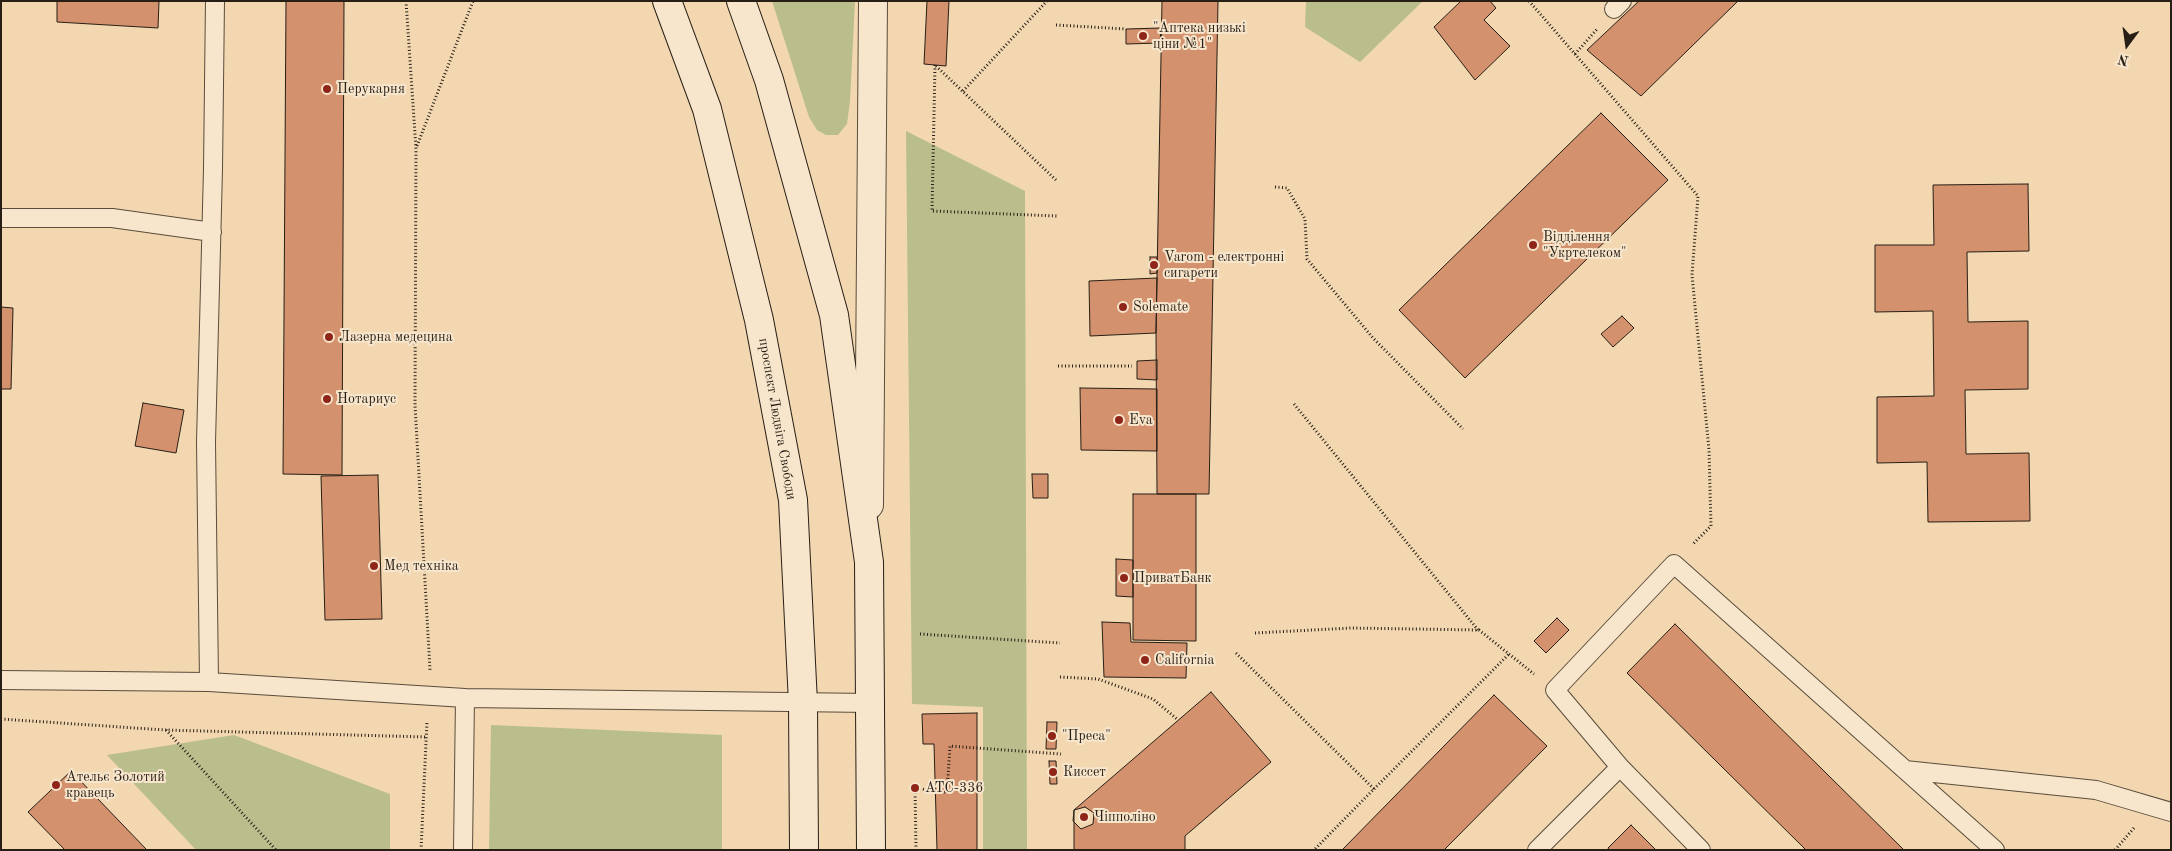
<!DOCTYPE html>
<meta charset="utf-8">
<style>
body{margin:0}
#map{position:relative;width:2172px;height:851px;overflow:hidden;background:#f2d7b0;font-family:"Old Standard TT",serif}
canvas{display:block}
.frame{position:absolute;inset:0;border:2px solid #271f16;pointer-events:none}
.north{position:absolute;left:2102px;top:20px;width:50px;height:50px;-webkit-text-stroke:4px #f7e5cc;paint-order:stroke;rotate:194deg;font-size:14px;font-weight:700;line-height:20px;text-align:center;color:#271f16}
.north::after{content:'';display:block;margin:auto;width:18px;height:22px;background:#271f16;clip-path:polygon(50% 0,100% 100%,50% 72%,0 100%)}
</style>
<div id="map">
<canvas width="2172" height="851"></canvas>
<div class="frame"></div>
<div class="north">N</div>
</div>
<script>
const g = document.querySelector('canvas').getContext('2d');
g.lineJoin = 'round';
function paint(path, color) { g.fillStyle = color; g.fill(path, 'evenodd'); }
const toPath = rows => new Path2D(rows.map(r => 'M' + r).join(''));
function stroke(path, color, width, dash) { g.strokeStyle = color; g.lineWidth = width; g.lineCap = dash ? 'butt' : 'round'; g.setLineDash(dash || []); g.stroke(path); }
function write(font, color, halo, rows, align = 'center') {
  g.font = font + ' "Old Standard TT",serif'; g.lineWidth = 4; g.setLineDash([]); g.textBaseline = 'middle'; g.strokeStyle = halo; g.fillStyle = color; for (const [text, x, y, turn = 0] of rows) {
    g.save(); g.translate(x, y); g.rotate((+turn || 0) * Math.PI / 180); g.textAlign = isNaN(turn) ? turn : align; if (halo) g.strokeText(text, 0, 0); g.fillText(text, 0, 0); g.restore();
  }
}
const green = toPath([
 [772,1,855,1,850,101,847,124,838,135,826,135,817,130,809,117],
 [1306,1,1423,1,1360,62,1305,27],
 [906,131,1025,191,1027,850,983,850,983,707,912,704],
 [491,725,722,735,722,850,489,850],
 [234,735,390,794,390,850,196,850,107,755]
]);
const building = toPath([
 [57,1,159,1,158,28,57,22,57,1],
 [286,1,344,1,342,475,283,474,286,1],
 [927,1,949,1,946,66,924,64,927,1],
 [1162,1,1218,1,1209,494,1157,494,1156,333,1162,1],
 [1461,1,1490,1,1496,8,1484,20,1510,46,1475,80,1434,27,1461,1],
 [1639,1,1738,1,1641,96,1587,50,1639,1],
 [1161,28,1160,43,1126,44,1126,29,1161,28],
 [1601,113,1668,180,1465,378,1399,310,1601,113],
 [2028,184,2029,251,1967,252,1968,322,2028,321,2028,389,1965,390,1966,454,2029,453,2030,521,1928,522,1927,462,1877,463,1877,397,1934,396,1933,311,1875,312,1875,245,1934,245,1933,185,2028,184],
 [1150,257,1157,257,1157,273,1150,274,1150,257],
 [1157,278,1156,333,1090,336,1089,281,1157,278],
 [1,307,13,308,11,389,1,389,1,307],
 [1622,316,1634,328,1613,347,1601,334,1622,316],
 [1157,360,1157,380,1137,379,1137,361,1157,360],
 [1080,388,1157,389,1157,451,1081,450,1080,388],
 [143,403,184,410,176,453,135,446,143,403],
 [1032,474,1048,474,1048,498,1033,498,1032,474],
 [378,475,382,619,325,620,321,476,378,475],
 [1133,494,1196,494,1196,641,1133,640,1133,494],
 [1116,559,1133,560,1133,597,1116,596,1116,559],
 [1557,618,1569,630,1546,653,1534,641,1557,618],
 [1102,622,1130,623,1131,642,1187,643,1186,678,1104,677,1102,622],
 [1675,624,1904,850,1806,850,1627,673,1675,624],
 [1211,692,1271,762,1185,836,1185,850,1074,850,1074,810,1211,692],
 [1494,695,1547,746,1444,850,1342,850,1494,695],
 [977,713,977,850,937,850,934,744,923,744,922,714,977,713],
 [1047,722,1057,722,1056,749,1046,749,1047,722],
 [1049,761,1056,761,1057,784,1050,784,1049,761],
 [71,771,147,850,65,850,28,812,71,771],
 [1085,807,1094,813,1093,824,1081,829,1073,821,1074,810,1085,807],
 [1631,825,1656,850,1609,850,1608,848,1631,825]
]);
const path = toPath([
 [406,1,416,149,415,405,430,670],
 [1529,1,1698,196,1692,275,1709,450,1711,526,1692,545],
 [1056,25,1126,29],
 [1575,54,1598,28],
 [935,65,932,211,1057,216],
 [936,66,1057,181],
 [963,91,1047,1],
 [417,146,473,1],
 [1275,187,1287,188,1305,219,1307,259,1373,338,1463,429],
 [1058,366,1132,366],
 [1294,404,1478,630],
 [1255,633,1351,628,1479,630,1534,674],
 [920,634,1060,643],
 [1236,653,1374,789,1314,850],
 [1060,677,1098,679,1153,699,1177,719],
 [1,719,165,730,427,737],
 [166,730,276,850],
 [1374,789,1509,654],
 [421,850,427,721],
 [916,850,915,788,947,793,950,746,1061,754],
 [2115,850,2134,828]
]);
const service = toPath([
 [1614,9,1622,1],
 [1,218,112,218,212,232],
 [1,680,209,682,465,698],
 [209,682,206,442,213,169,215,1],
 [1620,767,1701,850],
 [1905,770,2096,790,2171,812],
 [463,850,465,698,871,703],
 [1537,850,1620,767,1555,690,1674,564,1995,850]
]);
const tertiary = toPath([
 [869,505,873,1]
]);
const secondary = toPath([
 [667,1,707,109,759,320,793,500,803,703,804,850],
 [741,1,769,80,834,315,869,562,871,850]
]);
const markers = [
 [1143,36,5,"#8f2418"],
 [327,89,5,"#8f2418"],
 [1533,245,5,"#8f2418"],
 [1154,265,5,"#8f2418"],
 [1123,307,5,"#8f2418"],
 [329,337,5,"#8f2418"],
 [327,399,5,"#8f2418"],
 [1119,420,5,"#8f2418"],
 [374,566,5,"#8f2418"],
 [1124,578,5,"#8f2418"],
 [1145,660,5,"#8f2418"],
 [1052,736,5,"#8f2418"],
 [1053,772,5,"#8f2418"],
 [56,785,5,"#8f2418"],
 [915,788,5,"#8f2418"],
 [1084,817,5,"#8f2418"]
];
const poiNames = [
 ["\"Аптека низькі",1153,28],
 ["ціни №1\"",1153,44],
 ["Перукарня",337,89],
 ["Відділення",1543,237],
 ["\"Укртелеком\"",1543,253],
 ["Varom - електронні",1164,257],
 ["сигарети",1164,273],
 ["Solemate",1133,307],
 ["Лазерна медецина",339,337],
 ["Нотариус",337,399],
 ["Eva",1129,420],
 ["Мед техніка",384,566],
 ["ПриватБанк",1134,578],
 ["California",1155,660],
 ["\"Преса\"",1062,736],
 ["Киссет",1063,772],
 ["Ательє Золотий",66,777],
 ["кравець",66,793],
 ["АТС-336",925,788],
 ["Чіпполіно",1094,817]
];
const streetNames = [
 ["проспект Людвіга Свободи",777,419,80]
];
paint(green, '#babe8c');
paint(building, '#d4916d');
stroke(building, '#271f16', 1);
stroke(service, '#5a4d3c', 20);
stroke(tertiary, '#5a4d3c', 30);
stroke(secondary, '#271f16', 30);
stroke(path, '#271f16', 3, [1, 2.5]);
stroke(service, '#f7e5cc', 18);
stroke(tertiary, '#f7e5cc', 28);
stroke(secondary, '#f7e5cc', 28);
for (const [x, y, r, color] of markers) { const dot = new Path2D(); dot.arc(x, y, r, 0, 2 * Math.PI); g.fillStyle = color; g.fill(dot); stroke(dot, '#f7e5cc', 2); }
write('14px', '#271f16', '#f7e5cc', poiNames, 'left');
write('14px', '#271f16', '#f7e5cc', streetNames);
</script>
